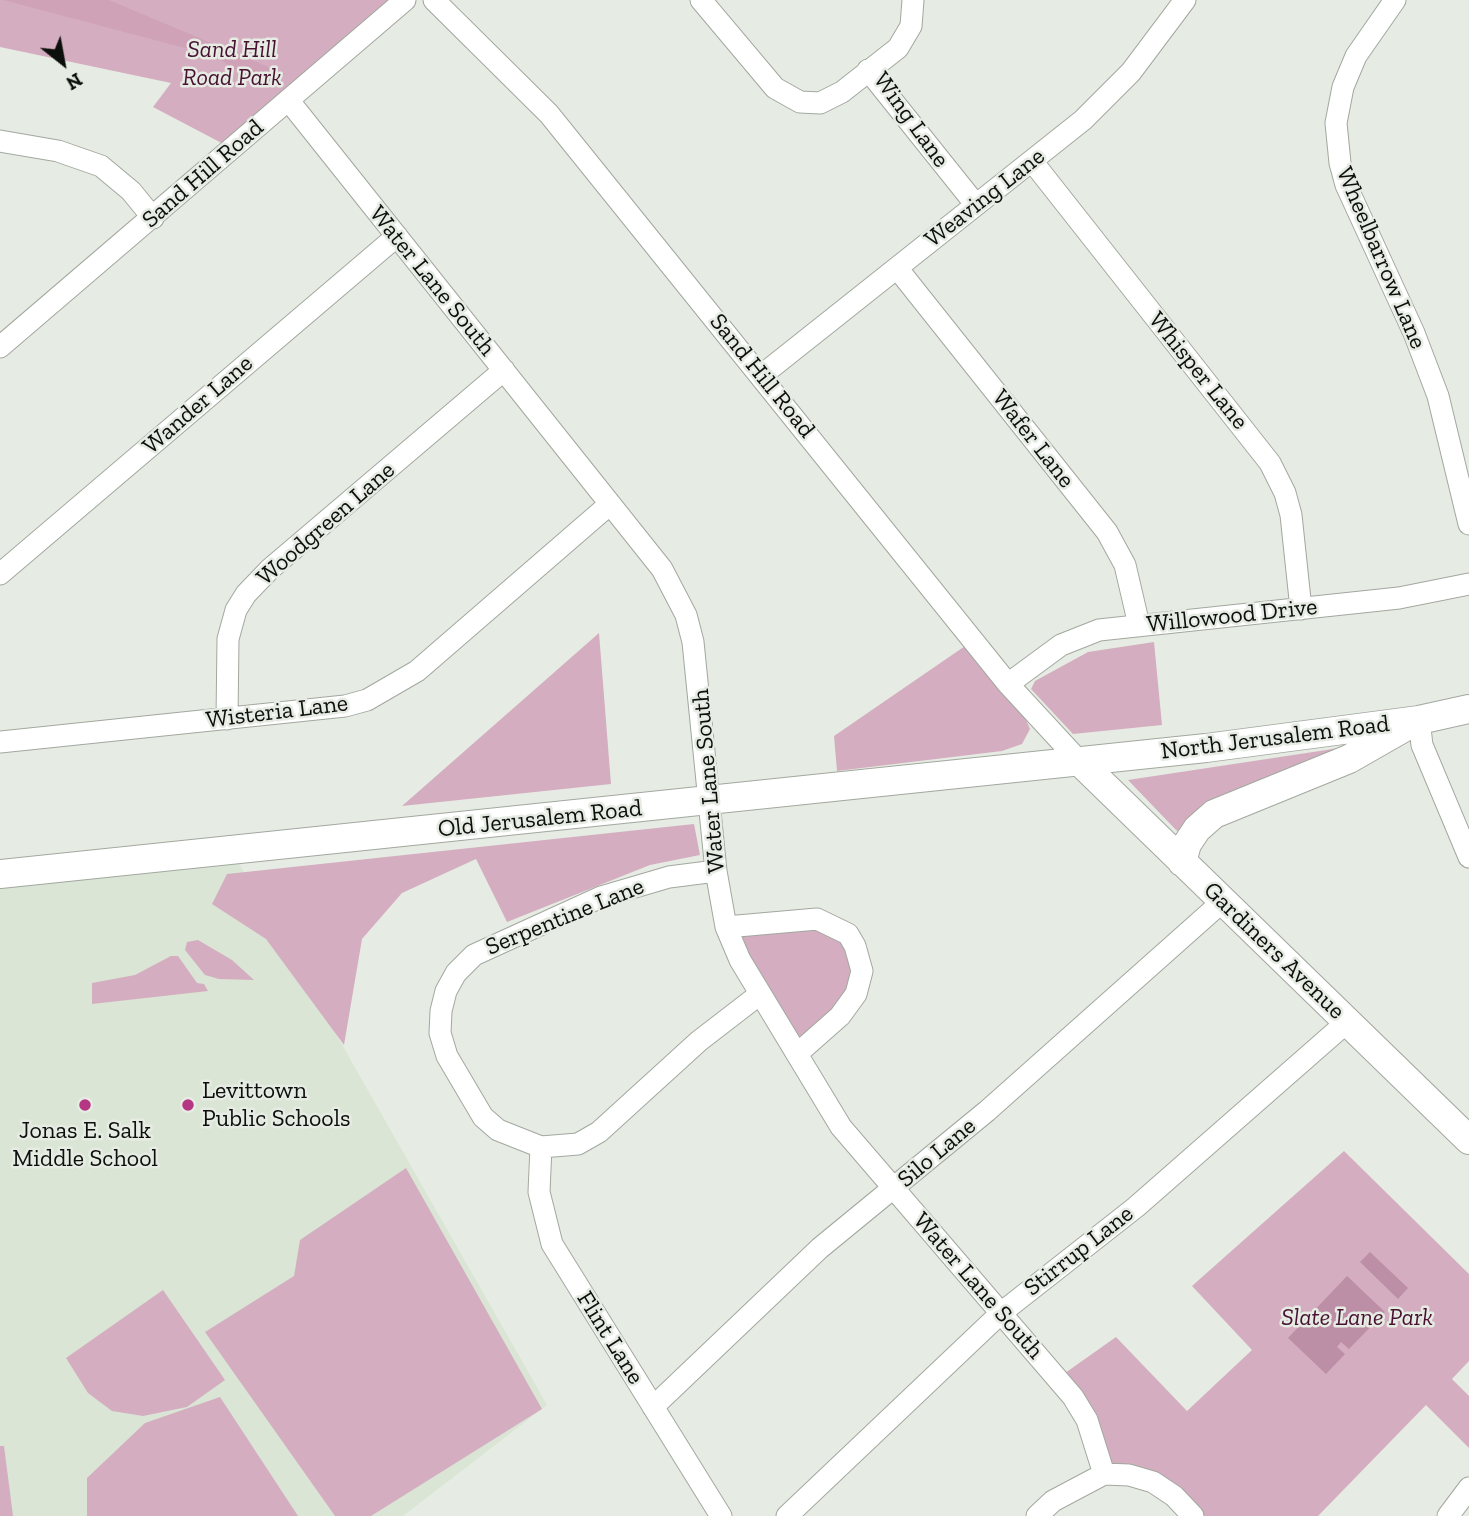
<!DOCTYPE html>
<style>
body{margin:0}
#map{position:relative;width:1469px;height:1516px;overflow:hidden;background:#e6ece3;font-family:"Zilla Slab",serif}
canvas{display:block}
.north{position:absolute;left:28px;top:28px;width:70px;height:70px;-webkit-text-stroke:5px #e6ece3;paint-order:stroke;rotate:149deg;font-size:19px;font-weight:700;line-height:28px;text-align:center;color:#0d0f0c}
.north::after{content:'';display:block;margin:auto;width:24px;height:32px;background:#0d0f0c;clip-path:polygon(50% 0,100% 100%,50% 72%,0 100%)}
</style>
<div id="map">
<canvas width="1469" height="1516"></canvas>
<div class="north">N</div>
</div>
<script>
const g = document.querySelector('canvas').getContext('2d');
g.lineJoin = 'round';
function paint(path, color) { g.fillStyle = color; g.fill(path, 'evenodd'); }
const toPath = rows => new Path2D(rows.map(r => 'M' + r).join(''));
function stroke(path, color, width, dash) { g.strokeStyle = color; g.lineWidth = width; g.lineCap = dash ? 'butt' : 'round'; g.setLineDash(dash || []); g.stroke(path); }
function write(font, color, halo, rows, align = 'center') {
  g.font = font + ' "Zilla Slab",serif'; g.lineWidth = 5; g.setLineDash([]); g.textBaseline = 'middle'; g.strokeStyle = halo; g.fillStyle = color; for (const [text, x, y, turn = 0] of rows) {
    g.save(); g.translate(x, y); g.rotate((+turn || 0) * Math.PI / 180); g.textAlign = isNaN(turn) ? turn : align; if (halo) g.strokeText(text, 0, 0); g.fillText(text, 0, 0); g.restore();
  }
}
const built = toPath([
 [233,853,547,1405,403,1516,0,1516,0,874]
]);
const green = toPath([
 [0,0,403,0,231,148,153,107,171,83,0,47],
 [599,633,611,784,402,806],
 [1154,642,1162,725,1073,734,1031,689,1035,681,1088,652],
 [968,644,1024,715,1030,729,1022,744,1002,751,837,771,834,736],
 [1346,747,1211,805,1177,831,1128,780],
 [694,824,700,855,650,865,507,922,476,859,402,893,362,939,344,1045,266,939,212,904,227,874],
 [804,920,853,946,853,994,796,1051,728,929],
 [198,940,232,960,254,980,219,979,205,975,185,950,187,942],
 [171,956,178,956,197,983,204,984,208,991,92,1004,92,983,135,975],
 [1344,1151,1469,1274,1469,1361,1452,1379,1469,1396,1469,1448,1426,1405,1318,1516,1196,1516,1175,1493,1105,1472,1058,1378,1116,1337,1187,1411,1252,1350,1192,1286],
 [406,1168,542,1409,371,1516,335,1516,205,1332,294,1276,300,1240],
 [163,1290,225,1380,187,1407,143,1416,112,1411,88,1393,66,1358],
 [220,1397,298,1516,87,1516,87,1478,145,1423],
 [0,1446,4,1446,13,1516,0,1516]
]);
const forest = toPath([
 [3,0,109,0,285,74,262,88,215,56]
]);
const water = toPath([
 [1370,1252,1408,1288,1398,1299,1360,1262],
 [1347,1276,1385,1312,1349,1349,1341,1342,1337,1347,1345,1354,1326,1374,1288,1338]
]);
const minor = toPath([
 [434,0,549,114,1008,684,1080,762],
 [701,0,775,88,800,102,820,103,842,92,898,48,911,26,913,0],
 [1395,0,1356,56,1343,87,1336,123,1340,163,1346,185,1414,333,1438,396,1469,524],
 [868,70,976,205],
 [289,101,662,569,686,615,693,642,716,871,726,927,740,960,841,1127,1073,1397,1087,1420,1104,1474],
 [0,141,58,151,101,166,131,191,153,218],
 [1032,161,1270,463,1285,493,1291,515,1301,609],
 [897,268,1107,532,1125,565,1139,625],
 [0,347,405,0],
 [762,375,1083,120,1131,72,1185,0],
 [0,574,397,236],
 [1008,684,1061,645,1099,630,1399,598,1469,584],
 [227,719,228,639,236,610,246,594,270,569,504,370],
 [1419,720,1422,745,1469,857],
 [0,742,345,706,367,700,417,671,610,504],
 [716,871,669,877,601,897,474,955,456,973,446,991,441,1011,440,1033,447,1056,483,1117,498,1130,541,1147,578,1144,599,1132,699,1041,760,994],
 [726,927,817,919,848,934,855,946,862,971,856,994,840,1016,797,1054],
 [541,1147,539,1192,552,1244,721,1516],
 [653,1407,820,1248,987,1111,1222,902],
 [787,1516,1001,1313,1136,1207,1347,1022],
 [1037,1516,1053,1501,1104,1474,1129,1475,1153,1482,1174,1496,1193,1516],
 [1448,1516,1469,1488]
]);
const major = toPath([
 [1080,762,1469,1140],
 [1182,862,1187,844,1197,829,1214,814,1349,759,1405,727],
 [0,874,1206,748,1419,720,1469,709]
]);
const markers = [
 [85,1105,7,"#b53683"],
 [188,1105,7,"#b53683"]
];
const parkNames = [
 ["Sand Hill",232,50],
 ["Road Park",232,78],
 ["Slate Lane Park",1357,1318]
];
const streetNames = [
 ["Wing Lane",911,120,54],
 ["Sand Hill Road",203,174,-41],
 ["Weaving Lane",985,198,-38],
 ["Wheelbarrow Lane",1381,258,67],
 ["Water Lane South",432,281,51],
 ["Whisper Lane",1198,371,51],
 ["Sand Hill Road",762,376,51],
 ["Wander Lane",198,405,-41],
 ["Wafer Lane",1033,439,52],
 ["Woodgreen Lane",326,524,-41],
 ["Willowood Drive",1232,616,-6],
 ["Wisteria Lane",277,712,-7],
 ["North Jerusalem Road",1275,738,-7],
 ["Water Lane South",709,781,-95],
 ["Old Jerusalem Road",540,819,-6],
 ["Serpentine Lane",565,917,-22],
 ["Gardiners Avenue",1274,951,44],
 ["Silo Lane",937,1153,-40],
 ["Stirrup Lane",1079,1251,-38],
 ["Water Lane South",978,1286,49],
 ["Flint Lane",610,1338,58]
];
const poiNames = [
 ["Levittown",202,1091],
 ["Public Schools",202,1119],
 ["Jonas E. Salk",85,1131,"center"],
 ["Middle School",85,1159,"center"]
];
paint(built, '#dae5d5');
paint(green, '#d4aec0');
paint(forest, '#cfa2b8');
paint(water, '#bc8fa6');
stroke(minor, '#a2a89f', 23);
stroke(major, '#a2a89f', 30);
stroke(minor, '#fff', 21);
stroke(major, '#fff', 28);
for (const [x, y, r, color] of markers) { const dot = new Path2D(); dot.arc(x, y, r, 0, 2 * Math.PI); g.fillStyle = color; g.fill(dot); stroke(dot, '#e6ece3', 2.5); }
write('italic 24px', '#481132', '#e6ece3', parkNames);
write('24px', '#0d0f0c', '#e6ece3', streetNames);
write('24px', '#0d0f0c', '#e6ece3', poiNames, 'left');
</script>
